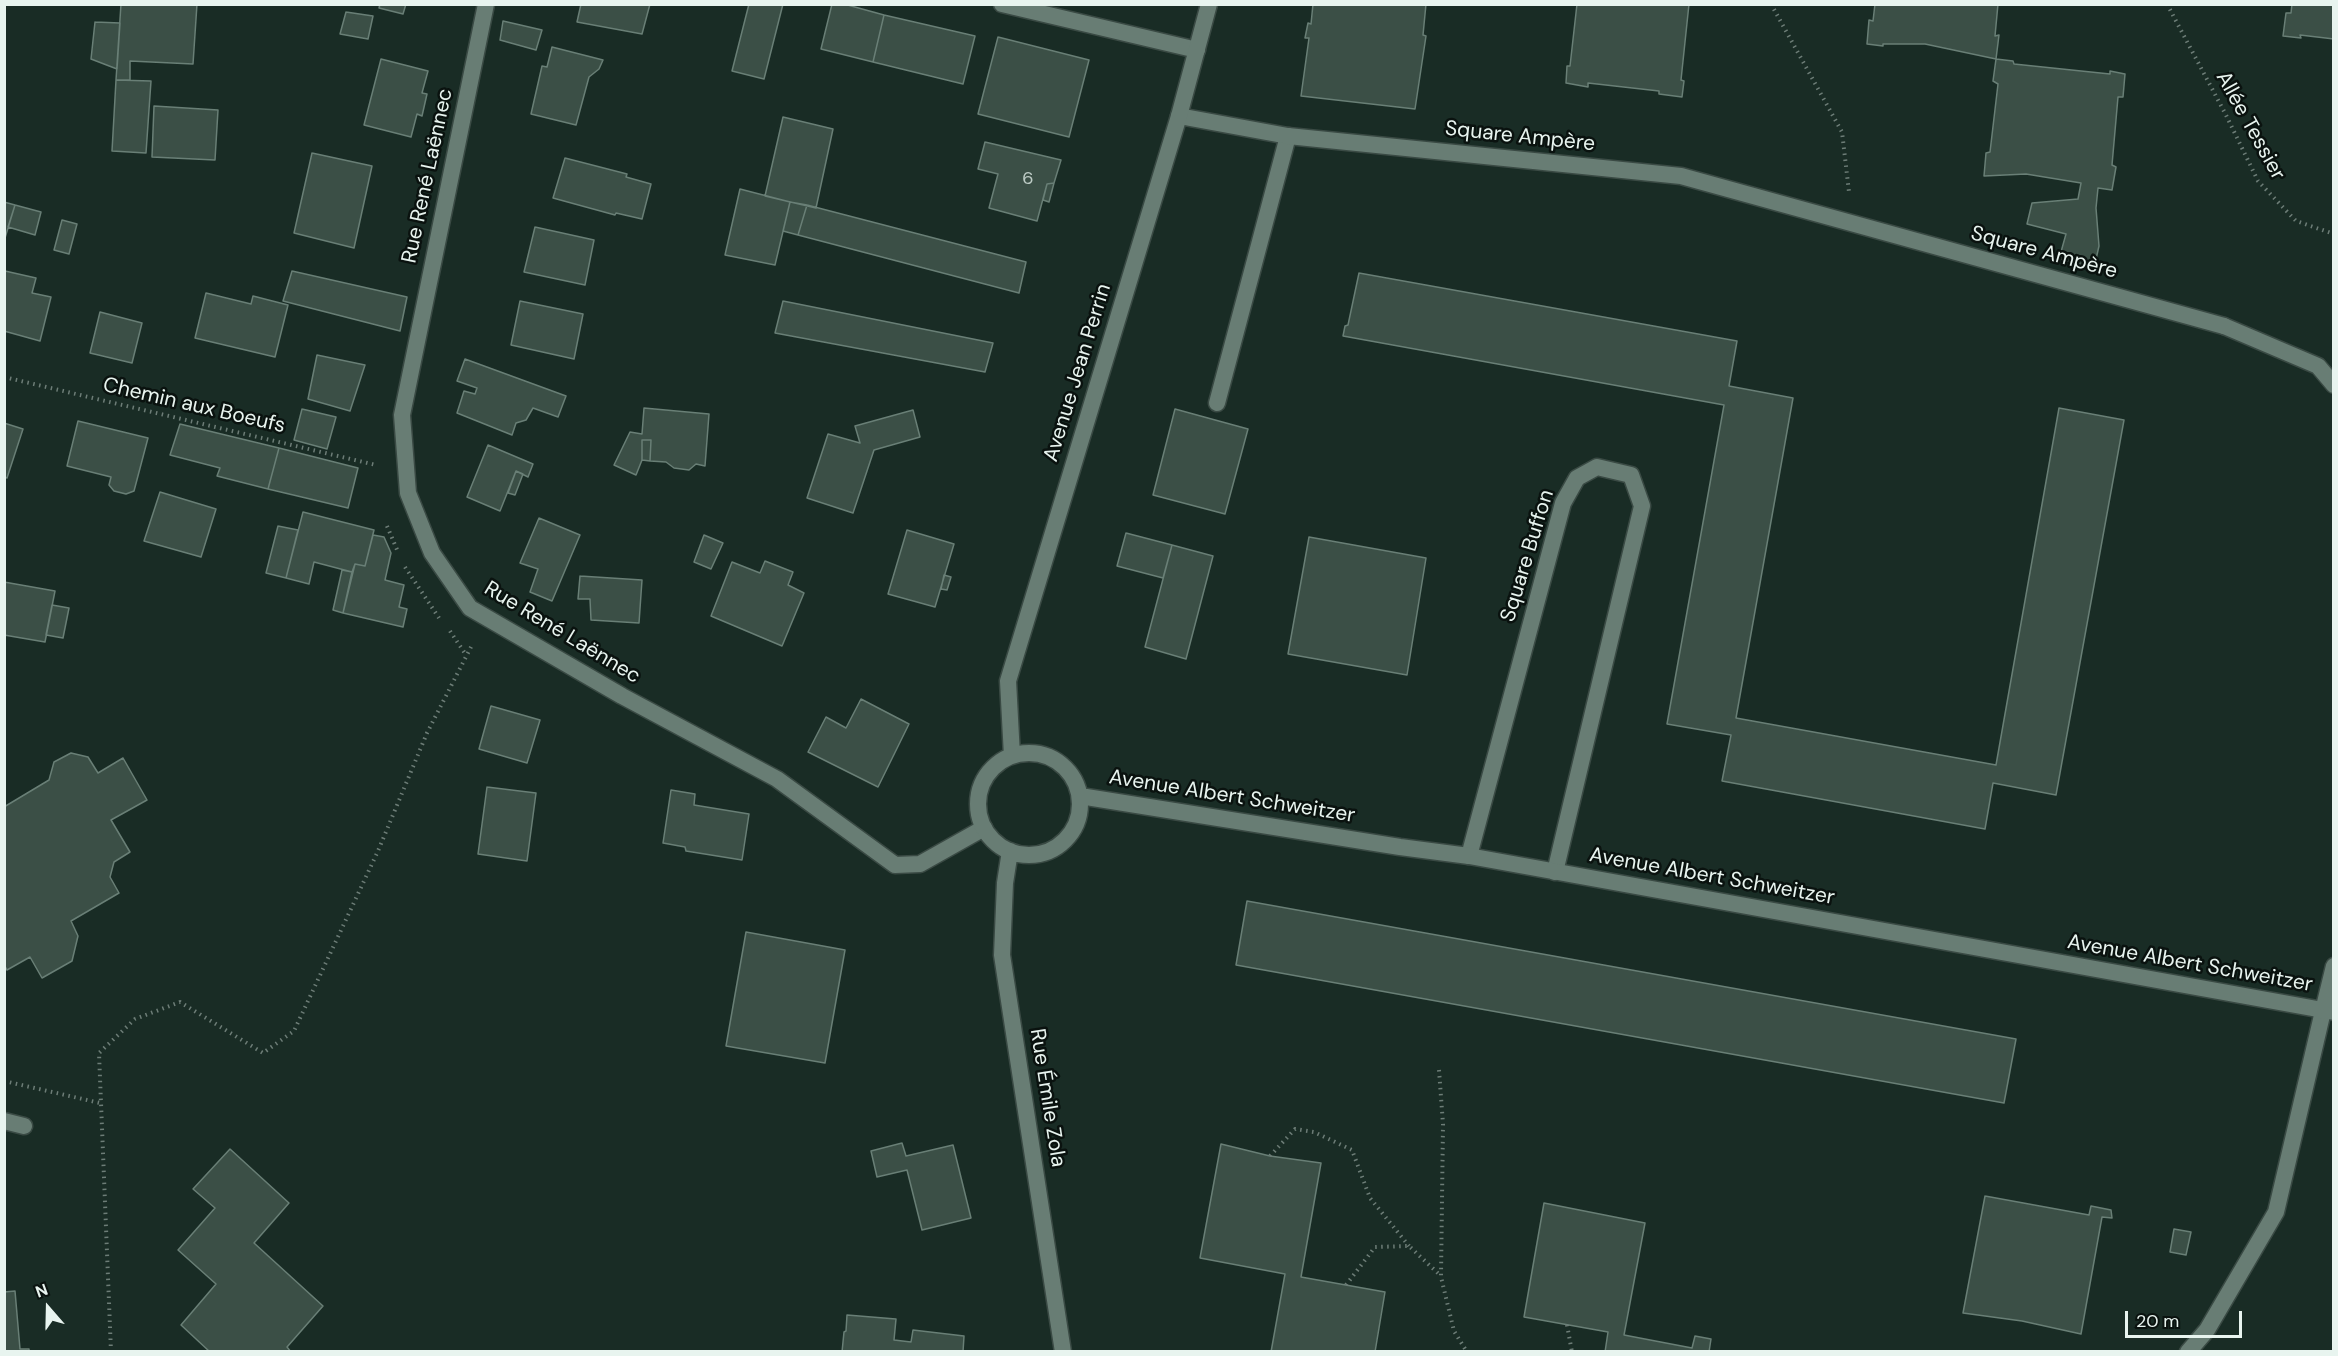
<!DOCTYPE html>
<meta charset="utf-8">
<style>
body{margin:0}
#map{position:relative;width:2338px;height:1356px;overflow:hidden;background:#192c25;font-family:"DM Sans",sans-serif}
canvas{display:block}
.frame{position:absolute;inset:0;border:6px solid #e8f4ef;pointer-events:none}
.north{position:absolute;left:18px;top:1278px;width:60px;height:60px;-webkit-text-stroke:4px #0a120f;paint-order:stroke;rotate:340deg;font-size:16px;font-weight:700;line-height:24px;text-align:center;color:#e8f4ef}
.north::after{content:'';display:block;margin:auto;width:21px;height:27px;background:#e8f4ef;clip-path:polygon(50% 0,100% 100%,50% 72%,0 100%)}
.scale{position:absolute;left:2125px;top:1311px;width:117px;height:27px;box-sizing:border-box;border:3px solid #e8f4ef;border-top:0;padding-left:8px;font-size:18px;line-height:21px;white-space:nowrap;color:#e8f4ef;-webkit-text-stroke:4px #0a120f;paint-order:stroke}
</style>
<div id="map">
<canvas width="2338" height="1356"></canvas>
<div class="frame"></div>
<div class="north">N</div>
<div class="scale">20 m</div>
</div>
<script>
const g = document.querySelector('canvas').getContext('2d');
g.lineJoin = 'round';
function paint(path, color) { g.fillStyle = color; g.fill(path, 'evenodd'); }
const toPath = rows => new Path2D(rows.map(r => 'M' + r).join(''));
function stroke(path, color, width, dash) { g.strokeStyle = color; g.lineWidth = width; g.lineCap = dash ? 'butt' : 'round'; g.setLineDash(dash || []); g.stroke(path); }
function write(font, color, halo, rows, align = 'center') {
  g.font = font + ' "DM Sans",sans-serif'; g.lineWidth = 5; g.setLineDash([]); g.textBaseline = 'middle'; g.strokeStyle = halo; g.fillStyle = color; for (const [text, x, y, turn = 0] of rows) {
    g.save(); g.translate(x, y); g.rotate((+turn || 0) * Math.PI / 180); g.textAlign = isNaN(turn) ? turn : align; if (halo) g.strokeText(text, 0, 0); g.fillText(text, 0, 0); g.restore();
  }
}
const building = toPath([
 [121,4,197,4,193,64,130,61,130,80,116,80,121,4],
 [380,4,406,4,403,14,379,8,380,4],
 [581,4,650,4,642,34,577,22,581,4],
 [749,4,783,4,764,79,732,71,749,4],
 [832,4,844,4,884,15,873,62,821,49,832,4],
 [1313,4,1426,4,1423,35,1426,36,1415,109,1301,96,1309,38,1305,38,1308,23,1311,24,1313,4],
 [1577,4,1689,4,1681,80,1684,81,1682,97,1659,94,1659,91,1588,83,1588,87,1566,83,1567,66,1570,66,1577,4],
 [1875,4,1998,4,1995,36,1999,35,1996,59,1925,44,1883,44,1883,46,1867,44,1869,20,1873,21,1875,4],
 [2292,4,2334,4,2334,39,2300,35,2301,38,2283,36,2286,13,2291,13,2292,4],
 [346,12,373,16,368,39,340,34,346,12],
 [884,15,975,36,963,84,873,62,884,15],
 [503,21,542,30,536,50,500,40,503,21],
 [95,22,120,23,117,69,91,59,95,22],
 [998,37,1089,60,1069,137,978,114,998,37],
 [552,47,603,60,599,69,589,77,576,125,531,114,542,66,547,67,552,47],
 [381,59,428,71,422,93,427,94,422,116,417,114,411,137,364,125,381,59],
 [1996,59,2013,61,2014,64,2110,74,2110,71,2125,74,2123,97,2118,97,2112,165,2116,167,2112,190,2098,188,2096,208,2099,246,2094,268,2059,259,2066,234,2027,224,2032,203,2078,199,2081,183,2026,174,1984,176,1986,153,1990,152,1998,84,1993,81,1996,59],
 [116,80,151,81,146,153,112,151,116,80],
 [154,106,218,110,215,160,152,157,154,106],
 [783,117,833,129,816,208,765,196,783,117],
 [985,142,1061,160,1054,183,1047,184,1037,221,989,208,998,174,978,169,985,142],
 [312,153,372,166,354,248,294,233,312,153],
 [565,158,627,174,626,177,651,184,642,219,616,213,615,215,553,198,565,158],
 [1054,183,1049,202,1043,200,1047,184,1054,183],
 [740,189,790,202,775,265,725,255,740,189],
 [4,202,15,205,5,238,4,238,4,202],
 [790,202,807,205,798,235,783,231,790,202],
 [15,205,41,212,35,235,8,227,15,205],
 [807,205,1026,262,1019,293,798,235,807,205],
 [62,220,77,224,69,254,54,250,62,220],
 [535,227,594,240,585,285,524,272,535,227],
 [5,271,36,278,32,293,51,297,40,341,4,331,5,271],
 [292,271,407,297,400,331,283,301,292,271],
 [1359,273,1737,341,1729,386,1793,398,1736,718,1996,765,2059,408,2124,420,2056,795,1993,783,1985,829,1722,781,1731,735,1667,724,1724,405,1343,336,1345,326,1348,325,1359,273],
 [206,293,251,304,253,296,288,305,275,357,195,338,206,293],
 [520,301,583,314,574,359,511,345,520,301],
 [783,301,993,343,985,372,775,333,783,301],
 [100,312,142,323,132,363,90,353,100,312],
 [317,355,365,365,350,411,308,399,317,355],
 [465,359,566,396,558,417,533,408,526,420,516,423,512,435,457,413,464,391,475,394,477,388,457,381,465,359],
 [644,408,709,414,705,466,696,464,689,470,674,468,666,462,650,461,651,440,642,440,642,460,636,475,614,465,630,432,642,434,644,408],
 [302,409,336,417,327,449,294,440,302,409],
 [1175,409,1248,429,1225,514,1153,495,1175,409],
 [913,410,920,437,874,450,853,513,807,498,828,434,860,443,855,426,913,410],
 [78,421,148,438,134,491,126,494,114,491,109,485,111,477,67,466,78,421],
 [4,423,23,429,7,478,4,477,4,423],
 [180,424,279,448,268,489,217,476,220,468,170,455,180,424],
 [642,440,651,440,650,461,642,460,642,440],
 [488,445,533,464,528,477,516,471,500,511,467,497,488,445],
 [279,448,358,468,348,508,268,489,279,448],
 [516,471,523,474,515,495,508,493,516,471],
 [160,492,216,509,201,557,144,541,160,492],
 [303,512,374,530,365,566,355,564,352,572,314,562,309,584,286,578,303,512],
 [539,518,580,535,552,601,530,592,538,569,520,563,539,518],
 [278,526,298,530,286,578,266,573,278,526],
 [907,530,954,544,935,607,888,594,907,530],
 [1126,533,1172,545,1163,578,1117,566,1126,533],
 [373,535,384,537,391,553,385,580,404,585,399,607,407,609,403,627,343,613,355,564,365,566,373,535],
 [704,535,723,543,711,569,694,562,704,535],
 [1309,537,1426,558,1407,675,1288,654,1309,537],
 [1172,545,1213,556,1186,659,1145,647,1172,545],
 [765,561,793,572,788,585,804,593,782,646,711,616,732,562,760,573,765,561],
 [342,570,352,572,343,613,333,610,342,570],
 [944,575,951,577,947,590,941,589,944,575],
 [580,576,642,580,639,623,591,620,590,599,578,599,580,576],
 [4,582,55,591,45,642,4,635,4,582],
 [52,605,69,608,63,638,46,635,52,605],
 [861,699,909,724,878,787,808,752,826,717,846,728,861,699],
 [491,706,540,720,527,763,479,749,491,706],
 [71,753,88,757,98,773,123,758,147,800,111,820,130,852,114,862,110,877,119,893,71,921,78,936,72,961,42,978,30,957,7,970,4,965,4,807,49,780,54,762,71,753],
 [487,787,536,793,527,861,478,854,487,787],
 [671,790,695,794,694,805,749,814,742,860,686,851,685,847,663,843,671,790],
 [1247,901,2016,1039,2004,1103,1236,965,1247,901],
 [746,932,845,950,825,1063,726,1046,746,932],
 [902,1143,906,1156,953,1145,971,1218,922,1230,907,1170,877,1177,871,1151,902,1143],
 [1221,1144,1270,1156,1321,1163,1301,1277,1385,1292,1375,1352,1271,1352,1285,1274,1200,1258,1221,1144],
 [230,1149,289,1203,254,1243,323,1306,287,1347,291,1352,210,1352,181,1325,216,1284,178,1250,215,1208,193,1189,230,1149],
 [1985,1196,2089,1215,2091,1206,2111,1210,2112,1218,2102,1217,2081,1334,2022,1321,1963,1313,1985,1196],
 [1544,1203,1645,1223,1624,1335,1692,1348,1695,1336,1711,1339,1709,1352,1605,1352,1608,1332,1524,1317,1544,1203],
 [2174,1229,2191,1232,2186,1255,2170,1252,2174,1229],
 [15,1291,20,1349,29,1349,29,1352,4,1352,4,1292,15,1291],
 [847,1315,896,1319,894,1340,911,1342,913,1330,964,1336,963,1352,842,1352,844,1332,846,1331,847,1315]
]);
const path = toPath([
 [1771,4,1842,132,1849,192],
 [2167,4,2226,115,2258,181,2296,221,2334,234],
 [4,377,376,465],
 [387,526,398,552],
 [405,567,439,618],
 [450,631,466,655],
 [1439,1070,1443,1124,1441,1277,1454,1331,1467,1352],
 [4,1081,100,1103],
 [1270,1156,1295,1129,1314,1132,1352,1150,1370,1198,1409,1246],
 [1346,1285,1375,1247,1409,1246,1441,1276],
 [1567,1325,1572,1352],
 [111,1352,99,1053,135,1019,180,1002,263,1053,294,1031,378,851,427,733,473,643]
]);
const service = toPath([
 [1002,4,1197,50],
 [2224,326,2318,366,2334,385],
 [1217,403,1288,136],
 [1469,856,1563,503,1577,478,1597,467,1631,475,1642,506,1555,872],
 [4,1121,24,1126]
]);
const minor = toPath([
 [486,4,402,415,408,493,432,553,470,608,622,696,777,779,895,865,920,864,984,828],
 [1179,116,1288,136,1681,176,2224,326],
 [2188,1352,2207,1330,2276,1212,2323,1011]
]);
const tertiary = toPath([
 '978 804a51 51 0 1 1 102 0a51 51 0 1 1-102 0Z',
 [1012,756,1008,681,1179,116,1209,4],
 [1080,796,1400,847,1469,856,2334,1012],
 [1010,851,1005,883,1002,955,1063,1352],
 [2323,1011,2334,966]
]);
const numberNames = [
 ["6",1028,179]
];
const streetNames = [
 ["Allée Tessier",2250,126,61],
 ["Square Ampère",1520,137,6],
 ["Rue René Laënnec",428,176,-78],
 ["Square Ampère",2044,253,15],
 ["Avenue Jean Perrin",1078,373,-73],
 ["Chemin aux Boeufs",194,406,13],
 ["Square Buffon",1528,556,-73],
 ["Rue René Laënnec",562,633,31],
 ["Avenue Albert Schweitzer",1232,797,9],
 ["Avenue Albert Schweitzer",1712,877,10],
 ["Avenue Albert Schweitzer",2190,964,10],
 ["Rue Émile Zola",1047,1098,81]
];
paint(building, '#3b4f46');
stroke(building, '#697f76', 1.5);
stroke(service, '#3a4a44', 19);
stroke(minor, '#3a4a44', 19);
stroke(tertiary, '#3a4a44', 19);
stroke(path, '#6d7d77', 4, [1.5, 4.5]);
stroke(service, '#687d74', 16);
stroke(minor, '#687d74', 16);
stroke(tertiary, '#687d74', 16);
write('18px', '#bdcbc5', null, numberNames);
write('21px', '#e8f4ef', '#0a120f', streetNames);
</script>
